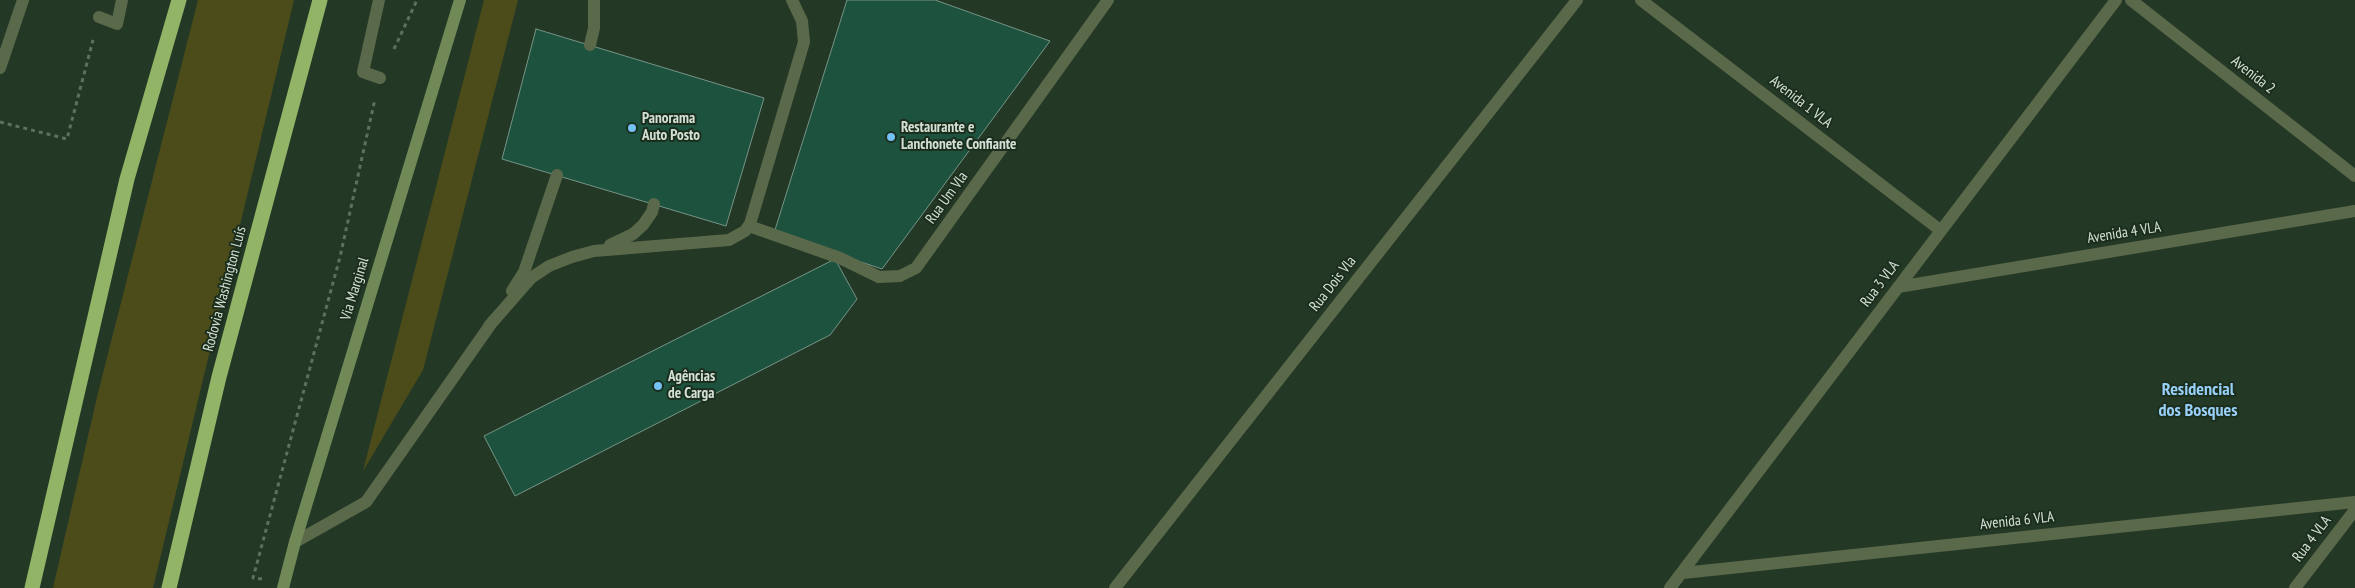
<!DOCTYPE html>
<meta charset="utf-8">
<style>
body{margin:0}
canvas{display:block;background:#243826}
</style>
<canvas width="2355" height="588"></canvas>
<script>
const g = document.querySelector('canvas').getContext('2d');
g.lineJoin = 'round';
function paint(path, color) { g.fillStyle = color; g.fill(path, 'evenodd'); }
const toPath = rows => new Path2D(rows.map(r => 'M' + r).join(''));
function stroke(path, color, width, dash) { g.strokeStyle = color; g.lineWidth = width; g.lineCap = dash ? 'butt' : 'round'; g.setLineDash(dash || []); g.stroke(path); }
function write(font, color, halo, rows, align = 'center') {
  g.font = font + ' "PT Sans Narrow",sans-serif'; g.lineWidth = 4; g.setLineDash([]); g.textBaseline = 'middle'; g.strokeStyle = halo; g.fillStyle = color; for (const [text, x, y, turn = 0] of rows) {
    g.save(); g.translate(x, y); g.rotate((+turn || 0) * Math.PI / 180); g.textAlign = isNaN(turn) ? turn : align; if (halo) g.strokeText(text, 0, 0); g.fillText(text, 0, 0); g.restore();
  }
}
const green = toPath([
 [198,0,294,0,153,588,53,588,98,393],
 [484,0,518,0,423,370,363,471]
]);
const building = toPath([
 [847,0,935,0,1050,41,882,269,774,233,847,0],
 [536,29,764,98,726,226,502,159,536,29],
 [835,259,857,299,830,335,515,496,484,436,835,259]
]);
const path = toPath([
 [394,49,417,0],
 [0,122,67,139,93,40],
 [262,579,253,578,340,257,375,99]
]);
const lane = toPath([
 [590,45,594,28,594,0],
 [749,226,840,258,879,277],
 [610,245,633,234,643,225,652,212,654,204],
 [512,291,524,272,557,175],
 [489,326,531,278,549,266,572,257,594,251,729,240,745,231,750,224,804,42,802,21,792,0],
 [295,542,366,502,493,321]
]);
const street = toPath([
 [379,0,363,72,380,78],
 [1641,0,1940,230],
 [2131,0,2355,176],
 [99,17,117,24,122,0],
 [0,68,23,0],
 [879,277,900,276,916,268,1108,0],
 [1898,287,2355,211],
 [1683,573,2355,502],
 [1115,588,1577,0],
 [1670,588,2116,0],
 [2295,588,2355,510]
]);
const secondary = toPath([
 [283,588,295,542,460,0]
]);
const highway = toPath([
 [32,588,127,179,179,0],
 [169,588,219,377,320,0]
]);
const markers = [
 [632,128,5,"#73c1f5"],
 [891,137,5,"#73c1f5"],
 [658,386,5,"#73c1f5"]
];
const streetNames = [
 ["Avenida 2",2253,75,38],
 ["Avenida 1 VLA",1801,102,38],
 ["Rua Um Vla",947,198,-54],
 ["Avenida 4 VLA",2124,233,-9],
 ["Rua Dois Vla",1333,284,-52],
 ["Rua 3 VLA",1880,284,-53],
 ["Rodovia Washington Luís",225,289,-75],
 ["Via Marginal",355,289,-73],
 ["Avenida 6 VLA",2017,521,-6],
 ["Rua 4 VLA",2312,539,-53]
];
const poiNames = [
 ["Panorama",642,119],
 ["Auto Posto",642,136],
 ["Restaurante e",901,128],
 ["Lanchonete Confiante",901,145],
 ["Agências",668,377],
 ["de Carga",668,394]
];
const quarterNames = [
 ["Residencial",2198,390],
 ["dos Bosques",2198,411]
];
paint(green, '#4b4c19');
paint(building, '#1d523f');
stroke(building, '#759486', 1);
stroke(path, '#5e7060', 3, [4, 4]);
stroke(lane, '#5b694b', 12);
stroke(street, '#5b694b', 12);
stroke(secondary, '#718857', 12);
stroke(highway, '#91b467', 15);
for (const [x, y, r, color] of markers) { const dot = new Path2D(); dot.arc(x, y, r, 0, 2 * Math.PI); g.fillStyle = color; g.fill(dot); stroke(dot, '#1b2e1d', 2); }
write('15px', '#d4e0d5', '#1b2e1d', streetNames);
write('bold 15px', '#d4e0d5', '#1b2e1d', poiNames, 'left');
write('bold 18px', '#98d0f7', '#1b2e1d', quarterNames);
</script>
